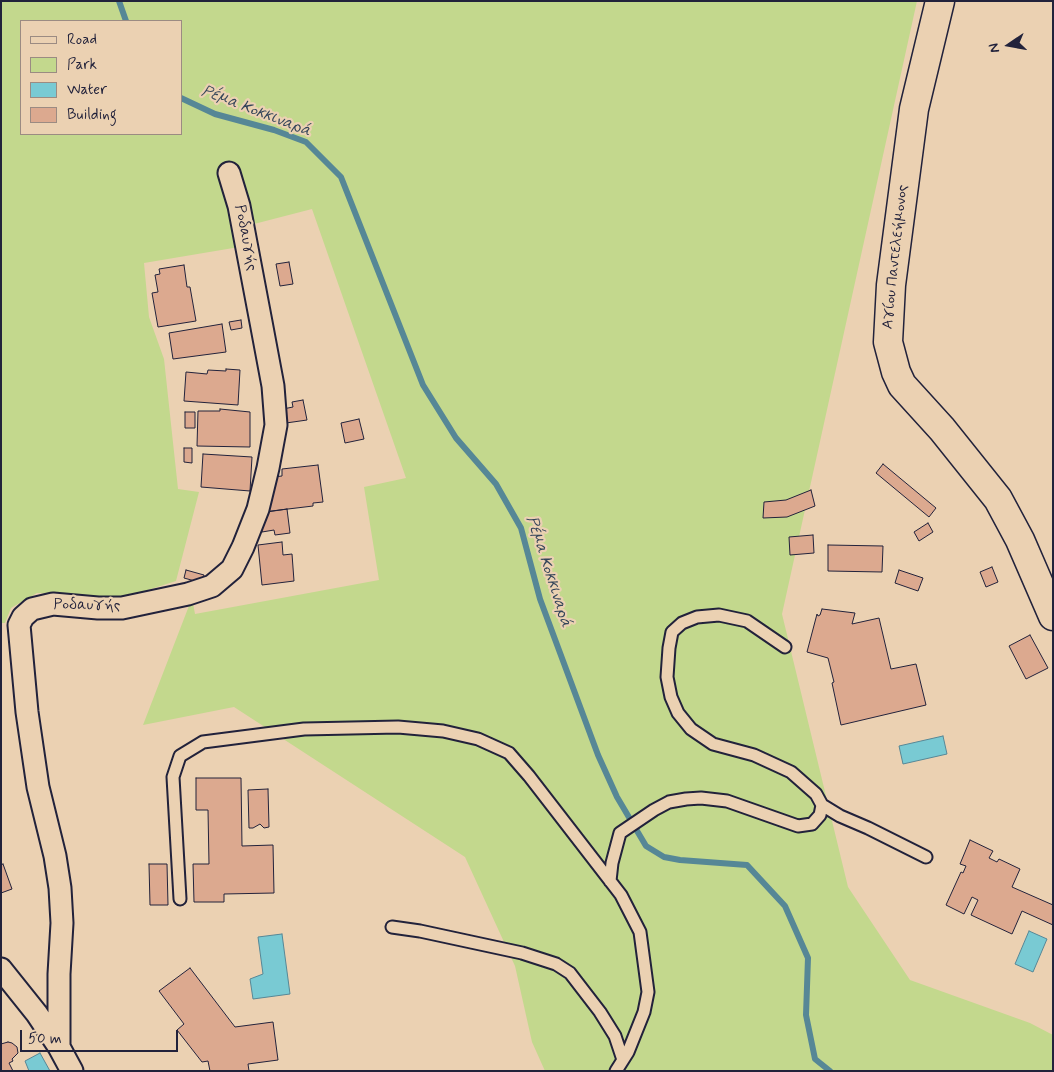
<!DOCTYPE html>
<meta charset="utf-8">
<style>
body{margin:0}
#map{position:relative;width:1054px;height:1072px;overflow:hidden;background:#ebd1b2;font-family:Mynerve,sans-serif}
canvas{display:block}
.frame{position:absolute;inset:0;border:2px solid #22223b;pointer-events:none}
.legend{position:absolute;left:20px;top:20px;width:162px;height:115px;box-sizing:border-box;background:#ebd1b2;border:1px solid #9b8b82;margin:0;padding:6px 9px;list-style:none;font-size:15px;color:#22223b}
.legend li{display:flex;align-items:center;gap:10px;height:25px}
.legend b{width:25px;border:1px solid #9b8b82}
.north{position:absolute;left:984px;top:20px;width:50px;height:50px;-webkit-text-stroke:4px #ebd1b2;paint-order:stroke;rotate:258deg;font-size:14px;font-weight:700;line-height:20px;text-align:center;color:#22223b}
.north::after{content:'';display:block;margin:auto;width:18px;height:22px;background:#22223b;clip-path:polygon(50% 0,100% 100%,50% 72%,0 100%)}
.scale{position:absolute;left:20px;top:1030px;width:158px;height:22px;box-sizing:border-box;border:2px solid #22223b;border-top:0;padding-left:6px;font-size:15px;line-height:18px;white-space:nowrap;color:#22223b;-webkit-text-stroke:4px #ebd1b2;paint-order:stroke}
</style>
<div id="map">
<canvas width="1054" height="1072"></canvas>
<div class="frame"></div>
<ul class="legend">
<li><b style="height:6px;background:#ebd1b2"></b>Road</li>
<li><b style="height:14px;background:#c3d88d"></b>Park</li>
<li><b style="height:14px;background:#79cad3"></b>Water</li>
<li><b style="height:14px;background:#dca98f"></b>Building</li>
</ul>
<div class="north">N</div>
<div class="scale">50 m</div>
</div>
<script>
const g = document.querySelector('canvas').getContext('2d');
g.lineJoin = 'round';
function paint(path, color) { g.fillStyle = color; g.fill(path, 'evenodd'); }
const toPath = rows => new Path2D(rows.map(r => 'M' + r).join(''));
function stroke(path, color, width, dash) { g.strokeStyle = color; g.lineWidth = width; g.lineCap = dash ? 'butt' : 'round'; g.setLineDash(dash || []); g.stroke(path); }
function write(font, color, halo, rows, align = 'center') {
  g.font = font + ' Mynerve,sans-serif'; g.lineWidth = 4.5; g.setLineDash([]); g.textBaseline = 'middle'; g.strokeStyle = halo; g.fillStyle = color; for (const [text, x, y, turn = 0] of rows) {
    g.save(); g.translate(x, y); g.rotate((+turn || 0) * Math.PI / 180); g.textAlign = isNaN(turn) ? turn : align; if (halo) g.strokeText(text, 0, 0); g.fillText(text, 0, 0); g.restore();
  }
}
const green = toPath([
 [1,1,917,1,782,614,848,887,910,980,1030,1023,1053,1035,1053,1071,545,1071,532,1042,515,966,465,857,234,707,143,725,192,598,195,614,379,580,364,487,406,478,312,209,254,224,257,244,144,263,149,317,164,359,178,489,199,492,176,581,123,598,37,593,11,608,5,623,1,623],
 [21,21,181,21,181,134,21,134]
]);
const water = toPath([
 [943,736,947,754,903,764,899,746,943,736],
 [1029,931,1047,939,1033,972,1015,964,1029,931],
 [282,934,290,994,253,999,250,979,263,974,258,937,282,934],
 [40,1053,50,1071,29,1071,25,1061,40,1053]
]);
const stream = toPath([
 [119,1,126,21],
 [181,98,215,114,274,130,306,142,341,177,423,385,456,438,496,484,521,528,540,599,598,755,617,797,646,846,664,857,680,860,747,865,785,906,808,958,806,1015,815,1059,830,1071]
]);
const building = toPath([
 [289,262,293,284,280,286,276,264,289,262],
 [184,265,187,287,190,287,196,321,158,327,152,293,158,292,155,275,160,274,159,269,184,265],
 [241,320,242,328,231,330,229,322,241,320],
 [222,324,226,352,173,359,169,333,222,324],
 [226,369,240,370,238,405,184,401,186,372,207,374,208,370,226,371,226,369],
 [303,400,307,420,286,423,283,409,293,407,292,402,303,400],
 [220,409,250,412,250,447,197,446,198,411,220,411,220,409],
 [185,412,195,412,195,428,185,428,185,412],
 [359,419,364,439,345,443,341,423,359,419],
 [184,448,192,448,192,463,184,462,184,448],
 [203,454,252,457,250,491,201,487,203,454],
 [883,464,936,508,929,517,876,473,883,464],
 [318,465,323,502,313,503,313,506,263,512,263,509,270,508,268,489,273,477,282,476,282,469,318,465],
 [811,490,815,506,787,517,763,518,764,502,786,500,811,490],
 [287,509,290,533,275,535,274,530,262,532,260,513,287,509],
 [928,523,933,532,919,541,914,532,928,523],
 [813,535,814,553,790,555,789,537,813,535],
 [282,542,283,555,292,554,294,581,262,585,258,545,282,542],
 [828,545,883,546,882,572,828,571,828,545],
 [992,567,998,582,986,587,980,572,992,567],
 [186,570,204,575,202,583,184,578,186,570],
 [899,570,923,578,918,591,895,583,899,570],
 [822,609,855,613,852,624,879,618,891,669,916,664,926,705,841,725,832,683,834,682,828,658,807,652,817,614,818,616,820,615,822,609],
 [1030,635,1048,668,1026,679,1009,646,1030,635],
 [196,778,241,778,242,846,273,845,274,893,224,894,224,902,194,902,193,864,209,864,208,810,196,810,196,778],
 [268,789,269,827,264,828,260,824,253,828,249,828,248,790,268,789],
 [970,840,993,851,989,858,997,862,999,859,1020,869,1012,887,1053,905,1053,925,1022,911,1012,934,971,915,978,900,972,897,964,914,946,905,961,872,963,873,966,866,960,864,970,840],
 [3,864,12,889,1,893,1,865,3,864],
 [149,864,167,864,168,905,150,905,149,864],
 [190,968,235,1027,273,1022,278,1060,248,1064,249,1071,210,1071,208,1061,202,1062,177,1030,184,1024,159,991,190,968],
 [8,1042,12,1043,17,1047,18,1053,12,1059,13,1061,9,1063,13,1071,1,1071,1,1044,8,1042]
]);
const service = toPath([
 [822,805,840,816,868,828,926,857],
 [610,881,612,863,620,833,654,810,669,802,686,799,701,798,727,801,798,826,812,824,820,815,822,805,816,794,791,772,754,755,713,744,691,729,678,713,671,697,667,677,669,648,672,632,682,623,697,617,719,615,747,621,785,647],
 [180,899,173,777,180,756,203,742,304,729,398,727,443,731,478,739,509,753,529,776,621,895,640,932,648,992,644,1012,628,1052,616,1071],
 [392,927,420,931,522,953,556,964,570,973,600,1012,615,1036,623,1060]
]);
const minor = toPath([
 [1,969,37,1014,59,1047,72,1071],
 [59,1047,59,974,62,923,60,888,55,856,38,787,27,712,19,625,23,617,32,609,53,604,98,608,122,608,188,594,212,586,232,569,243,547,258,509,268,468,276,425,273,386,261,322,239,206,229,173]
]);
const tertiary = toPath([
 [940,1,914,109,891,285,888,342,896,372,902,385,942,429,998,499,1020,540,1053,616]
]);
const streetNames = [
 ["Ροδαυγής",245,238,79],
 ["Αγίου Παντελεήμονος",896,257,-84],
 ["Ροδαυγής",87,606,1]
];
const waterNames = [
 ["Ρέμα Κοκκιναρά",256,112,21],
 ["Ρέμα Κοκκιναρά",548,572,72]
];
paint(green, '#c3d88d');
paint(water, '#79cad3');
stroke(water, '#568796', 1);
stroke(stream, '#568796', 6);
paint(building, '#dca98f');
stroke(building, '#22223b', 1);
stroke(service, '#22223b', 15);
stroke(minor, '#22223b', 25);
stroke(tertiary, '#22223b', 31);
stroke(service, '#ebd1b2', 11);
stroke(minor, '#ebd1b2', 21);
stroke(tertiary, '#ebd1b2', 28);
write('15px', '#22223b', '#ebd1b2', streetNames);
write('italic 16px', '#334459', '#ebd1b2', waterNames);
</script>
